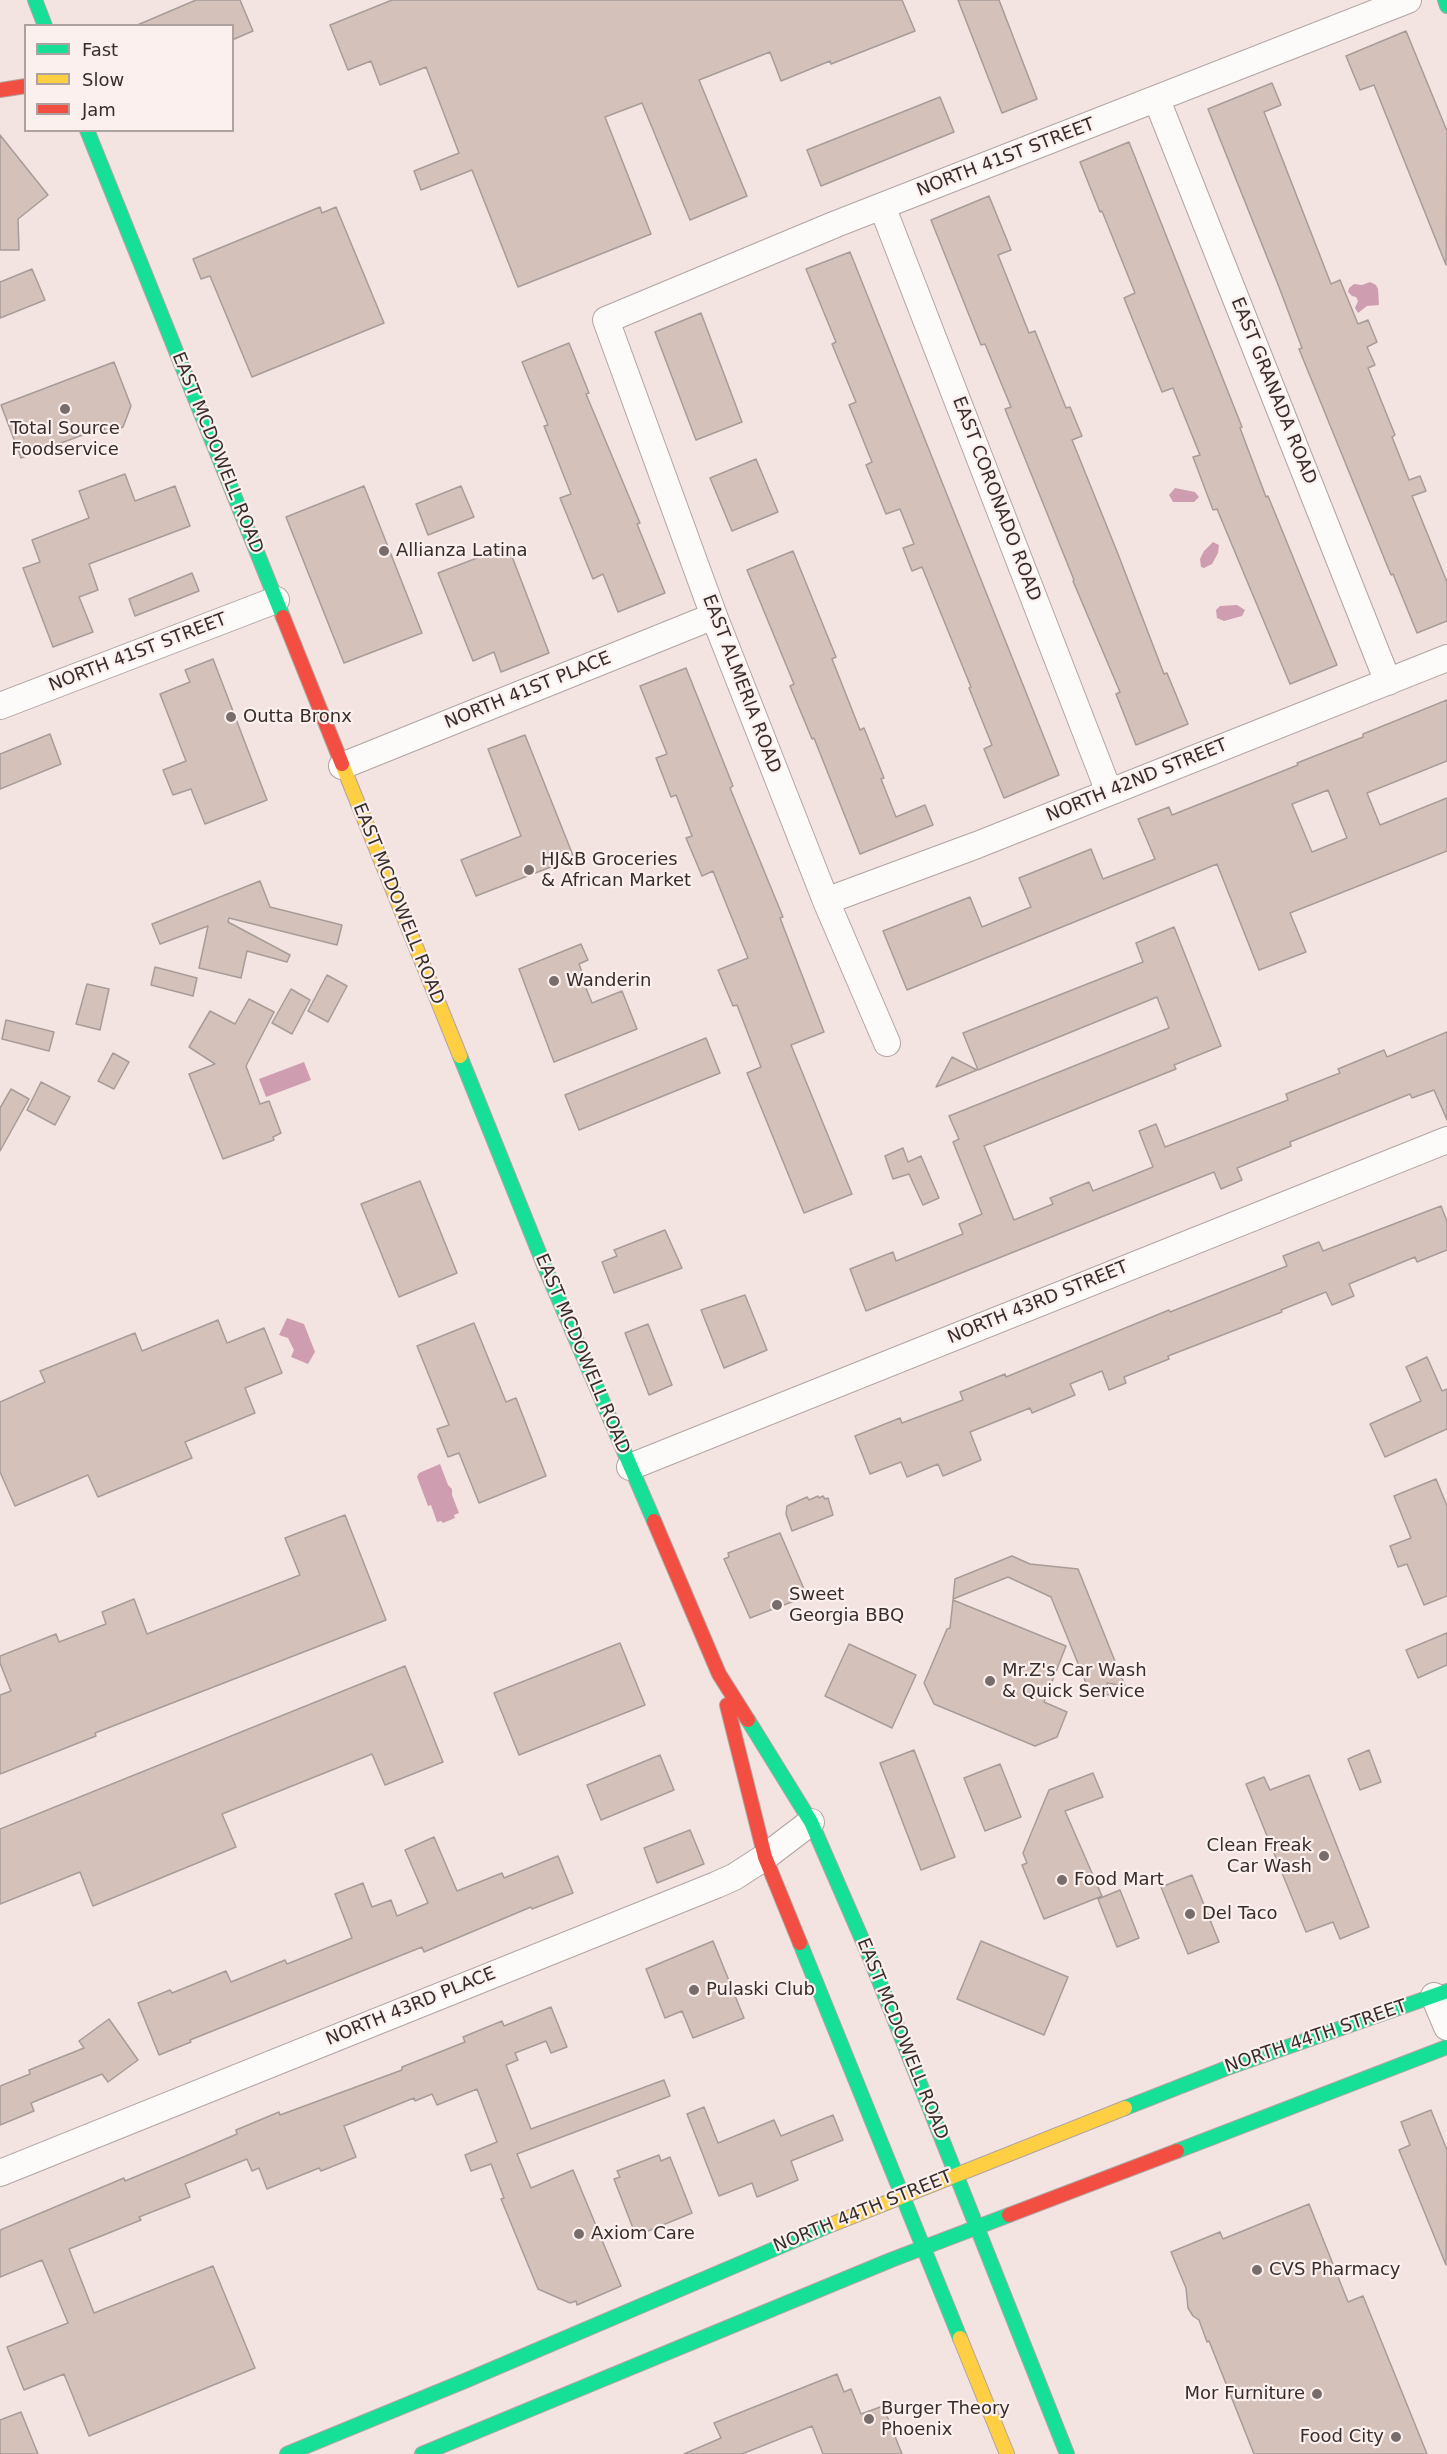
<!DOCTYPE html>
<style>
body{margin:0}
#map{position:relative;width:1447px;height:2454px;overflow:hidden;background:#f3e4e1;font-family:"DejaVu Sans",sans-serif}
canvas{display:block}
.legend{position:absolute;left:24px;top:24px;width:210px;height:108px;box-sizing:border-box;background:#fbf0ee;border:2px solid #ada2a0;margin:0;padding:8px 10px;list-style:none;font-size:18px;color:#372d2b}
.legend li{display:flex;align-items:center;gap:12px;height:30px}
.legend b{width:30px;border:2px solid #ada2a0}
</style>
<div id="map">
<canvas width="1447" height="2454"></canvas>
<ul class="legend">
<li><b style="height:8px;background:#16e098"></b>Fast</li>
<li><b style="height:8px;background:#ffcf43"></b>Slow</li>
<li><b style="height:8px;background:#f24e42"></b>Jam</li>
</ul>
</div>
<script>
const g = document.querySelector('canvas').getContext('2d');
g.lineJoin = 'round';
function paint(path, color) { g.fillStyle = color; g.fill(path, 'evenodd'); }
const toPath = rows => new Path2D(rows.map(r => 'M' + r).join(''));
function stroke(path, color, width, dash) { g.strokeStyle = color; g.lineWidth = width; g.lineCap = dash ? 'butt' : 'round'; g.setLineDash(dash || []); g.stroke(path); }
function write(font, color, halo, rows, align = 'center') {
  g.font = font + ' "DejaVu Sans",sans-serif'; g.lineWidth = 4.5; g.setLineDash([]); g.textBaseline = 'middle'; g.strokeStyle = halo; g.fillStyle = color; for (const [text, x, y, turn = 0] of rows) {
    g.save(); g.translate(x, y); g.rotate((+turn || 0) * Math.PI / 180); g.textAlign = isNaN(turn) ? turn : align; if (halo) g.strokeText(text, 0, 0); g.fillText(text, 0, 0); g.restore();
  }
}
const water = toPath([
 [1370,282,1376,285,1378,289,1379,305,1367,306,1358,313,1355,308,1358,301,1356,297,1352,296,1348,292,1349,288,1354,284,1362,285],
 [1175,488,1195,492,1199,497,1194,502,1173,502,1169,495],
 [1213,542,1219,545,1218,553,1212,564,1204,568,1201,567,1200,559,1204,551],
 [1237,605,1245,610,1242,616,1224,621,1217,618,1216,610,1220,606],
 [304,1062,311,1080,266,1097,259,1079],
 [287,1318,304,1324,315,1352,308,1364,291,1357,294,1350,288,1338,279,1335],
 [440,1464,448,1485,452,1489,452,1495,459,1513,454,1515,455,1518,443,1523,441,1521,437,1522,431,1505,428,1506,417,1477,419,1473]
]);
const building = toPath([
 [196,0,240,0,253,31,232,40,232,26,135,26,196,0],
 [392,0,902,0,915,31,831,64,830,61,781,81,770,52,699,80,747,196,690,220,642,103,605,117,651,234,518,287,472,170,421,190,414,171,459,153,426,67,380,85,371,61,348,70,330,25,392,0],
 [958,0,999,0,1037,99,1002,113,958,0],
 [1406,31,1447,131,1446,265,1374,85,1360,90,1346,56,1406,31],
 [1272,83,1281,105,1264,112,1331,284,1340,280,1358,324,1368,320,1377,342,1367,347,1375,365,1368,368,1395,435,1392,437,1409,480,1420,476,1426,491,1412,496,1447,582,1447,621,1417,633,1393,574,1391,575,1299,349,1302,348,1279,287,1208,109,1272,83],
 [940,97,954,132,821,186,807,150,940,97],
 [0,135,48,195,18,219,19,250,0,250,0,135],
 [1129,142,1242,427,1240,428,1266,497,1268,496,1337,665,1290,684,1217,509,1213,510,1193,457,1200,455,1173,388,1162,392,1124,298,1135,293,1102,211,1100,212,1080,162,1129,142],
 [989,196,1011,250,998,255,1029,333,1035,331,1066,408,1070,407,1082,436,1072,440,1118,554,1164,674,1167,673,1188,724,1136,745,1116,694,1120,692,1073,581,1074,580,1005,409,1011,407,985,344,981,345,931,220,989,196],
 [320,207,322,213,336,207,384,323,252,377,210,276,201,279,193,259,320,207],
 [850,252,1059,775,1004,798,984,749,992,745,969,688,971,687,922,567,912,571,903,548,914,544,900,509,886,514,866,465,872,462,849,405,856,402,832,344,836,342,806,269,850,252],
 [32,269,45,300,0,318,0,282,32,269],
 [701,313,742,422,696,440,655,332,701,313],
 [569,343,589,393,586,394,640,523,637,524,665,593,618,612,603,574,593,579,560,498,571,494,544,426,548,425,522,362,569,343],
 [114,362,131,406,123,427,106,434,104,427,21,458,1,405,114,362],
 [756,459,778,512,732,531,710,478,756,459],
 [125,474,135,501,175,486,190,526,89,564,98,590,79,597,93,632,53,647,23,568,40,562,32,540,89,518,79,491,125,474],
 [364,486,422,633,344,663,286,517,364,486],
 [461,486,474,517,428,535,416,504,461,486],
 [508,546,549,653,501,672,494,652,473,661,438,573,508,546],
 [793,551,836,657,832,659,860,730,864,728,884,778,881,779,896,817,925,805,933,825,860,854,814,738,812,739,790,686,794,684,747,570,793,551],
 [192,573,199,591,135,616,129,599,192,573],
 [213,659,267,800,205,824,191,789,173,795,163,770,186,761,160,694,190,682,185,670,213,659],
 [686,668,733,786,730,788,783,917,780,918,824,1032,791,1045,852,1194,804,1213,747,1073,761,1067,737,1005,733,1006,718,970,748,958,713,871,702,876,686,838,692,836,676,795,671,797,656,758,667,754,640,686,686,668],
 [1447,700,1447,761,1367,793,1380,825,1447,798,1447,851,1290,913,1306,952,1259,970,1217,864,907,990,883,931,970,897,982,927,1031,907,1019,878,1091,849,1103,879,1155,859,1138,819,1169,807,1172,815,1298,765,1297,763,1363,737,1363,734,1447,700],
 [1328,790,1347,838,1312,852,1292,804,1328,790],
 [50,734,61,764,0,789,0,754,50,734],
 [525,735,574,858,476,896,461,860,521,836,488,749,525,735],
 [260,881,270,907,342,925,337,945,229,918,228,922,290,955,287,962,247,951,241,978,199,968,208,926,160,944,152,924,260,881],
 [1174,927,1221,1046,1174,1065,1176,1069,984,1146,1014,1220,1053,1204,1050,1198,1089,1182,1093,1191,1153,1167,1139,1131,1156,1124,1165,1147,1288,1100,1286,1094,1340,1073,1338,1069,1384,1050,1387,1057,1447,1032,1447,1120,1434,1090,1412,1098,1410,1094,1290,1142,1291,1146,1237,1168,1242,1180,1221,1189,1214,1172,866,1311,850,1269,893,1252,896,1261,963,1234,959,1224,982,1214,953,1142,959,1139,949,1116,1169,1028,1157,997,978,1070,963,1033,1143,962,1136,943,1174,927],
 [581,944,588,960,579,964,582,972,580,973,592,1003,622,991,637,1029,554,1062,519,969,581,944],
 [155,967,197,978,193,996,151,985,155,967],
 [327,975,347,986,328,1022,308,1011,327,975],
 [87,984,109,989,100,1030,76,1024,87,984],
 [291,989,310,1000,292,1034,272,1023,291,989],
 [249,999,274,1012,246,1066,260,1104,269,1101,281,1133,273,1137,274,1140,223,1159,189,1074,215,1064,189,1047,210,1011,235,1024,249,999],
 [6,1020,54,1032,49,1051,2,1039,6,1020],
 [706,1038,720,1073,579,1130,565,1095,706,1038],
 [113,1053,129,1062,114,1089,98,1081,113,1053],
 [952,1057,977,1070,936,1087,952,1057],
 [41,1082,70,1097,55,1125,27,1110,41,1082],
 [11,1089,29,1099,0,1151,0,1108,11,1089],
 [903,1148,908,1162,921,1156,939,1198,923,1205,909,1174,893,1179,885,1156,903,1148],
 [420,1181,457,1273,399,1297,361,1204,420,1181],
 [1441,1206,1447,1221,1447,1250,1417,1262,1415,1257,1349,1284,1354,1296,1332,1305,1326,1292,1281,1310,1282,1312,1168,1356,1169,1359,1124,1377,1126,1383,1109,1390,1102,1371,1070,1384,1075,1395,1032,1413,1030,1408,970,1432,981,1460,943,1476,938,1464,907,1477,901,1462,870,1474,855,1436,900,1418,902,1423,963,1400,960,1392,1005,1374,1006,1377,1169,1310,1170,1312,1287,1266,1283,1256,1319,1242,1323,1251,1441,1206],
 [665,1230,682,1268,614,1293,602,1262,617,1256,614,1250,665,1230],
 [745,1295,767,1350,724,1368,701,1310,745,1295],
 [218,1320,227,1343,264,1328,282,1373,245,1388,255,1413,185,1442,192,1458,98,1497,88,1475,15,1506,0,1472,0,1402,45,1382,40,1371,135,1333,142,1351,218,1320],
 [474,1323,506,1402,516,1398,546,1476,479,1503,459,1453,448,1457,437,1429,449,1425,417,1346,474,1323],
 [648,1324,672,1385,649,1395,625,1333,648,1324],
 [1427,1357,1442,1391,1447,1389,1447,1429,1385,1457,1370,1424,1421,1401,1406,1367,1427,1357],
 [1436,1479,1447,1506,1447,1596,1424,1605,1407,1564,1398,1567,1390,1546,1411,1538,1394,1496,1436,1479],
 [818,1496,819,1498,823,1496,825,1499,828,1498,833,1515,792,1531,786,1514,787,1506,807,1497,809,1500,818,1496],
 [345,1515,386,1620,95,1733,96,1736,0,1774,0,1695,11,1691,0,1663,0,1656,56,1634,59,1642,106,1624,102,1612,134,1599,147,1634,300,1575,285,1538,345,1515],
 [780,1533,807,1596,750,1618,724,1559,729,1557,728,1553,780,1533],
 [1012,1556,1030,1564,1078,1569,1125,1686,1107,1683,1111,1695,1090,1693,1051,1597,1008,1577,953,1599,955,1579,1012,1556],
 [953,1600,1066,1646,1044,1702,1067,1712,1057,1737,1035,1746,934,1704,924,1683,947,1629,950,1628,953,1600],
 [1447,1633,1447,1665,1418,1678,1406,1650,1447,1633],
 [620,1643,645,1705,519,1755,494,1693,620,1643],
 [849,1644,916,1675,892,1728,825,1696,849,1644],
 [405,1666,443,1762,385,1785,372,1754,222,1814,236,1847,93,1906,80,1872,0,1904,0,1829,405,1666],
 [914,1750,955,1857,921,1870,880,1763,914,1750],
 [1369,1750,1381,1782,1360,1790,1348,1759,1369,1750],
 [660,1755,674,1790,601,1820,587,1785,660,1755],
 [1000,1764,1021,1817,985,1831,964,1778,1000,1764],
 [1093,1773,1103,1797,1065,1811,1102,1896,1044,1919,1022,1865,1027,1863,1023,1853,1049,1790,1093,1773],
 [1309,1775,1369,1927,1340,1939,1333,1922,1306,1932,1246,1784,1264,1777,1270,1790,1309,1775],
 [690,1830,704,1864,657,1883,644,1848,690,1830],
 [434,1837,457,1891,502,1873,504,1878,558,1856,573,1893,532,1909,531,1907,424,1952,422,1947,190,2040,191,2042,159,2055,138,2003,170,1990,172,1993,226,1971,231,1982,285,1960,287,1964,352,1938,335,1894,363,1883,372,1907,391,1900,397,1916,428,1903,405,1850,434,1837],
 [1192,1875,1219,1942,1188,1954,1161,1887,1192,1875],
 [1120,1890,1139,1938,1117,1947,1098,1899,1120,1890],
 [713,1941,744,2018,693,2038,682,2011,665,2018,646,1969,713,1941],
 [981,1941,1068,1977,1044,2035,957,1999,981,1941],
 [551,2007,567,2047,551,2053,546,2041,515,2053,518,2060,506,2065,531,2129,664,2080,670,2096,517,2154,531,2188,573,2170,621,2286,577,2305,576,2301,570,2303,538,2289,501,2199,504,2198,491,2164,471,2171,465,2155,497,2142,477,2089,437,2105,432,2094,415,2101,414,2098,344,2126,356,2157,321,2171,319,2168,267,2189,259,2168,252,2171,247,2159,185,2184,190,2197,139,2217,141,2220,69,2249,94,2313,213,2266,255,2368,89,2436,64,2374,24,2390,7,2347,68,2323,42,2260,0,2277,0,2230,124,2178,125,2181,188,2155,237,2134,236,2130,279,2112,280,2115,402,2070,402,2067,465,2042,463,2037,502,2021,504,2026,551,2007],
 [109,2019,138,2060,108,2082,102,2074,31,2103,34,2111,0,2125,0,2086,30,2074,29,2070,84,2048,79,2041,109,2019],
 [704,2107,718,2143,774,2120,781,2136,833,2115,843,2140,791,2161,798,2180,757,2197,752,2183,719,2196,687,2114,704,2107],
 [1431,2110,1447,2150,1446,2265,1399,2150,1410,2145,1401,2122,1431,2110],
 [659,2155,661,2161,670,2157,692,2213,636,2236,614,2179,620,2177,617,2171,659,2155],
 [1309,2204,1348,2302,1363,2296,1427,2454,1254,2454,1209,2341,1207,2342,1199,2320,1193,2316,1188,2308,1186,2288,1171,2252,1220,2232,1223,2239,1309,2204],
 [837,2374,844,2392,851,2389,861,2414,883,2406,902,2454,823,2454,812,2426,742,2454,684,2454,721,2438,714,2423,837,2374],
 [21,2412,38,2454,0,2454,0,2420,21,2412]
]);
const street = toPath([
 [1157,100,1388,682],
 [882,206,1109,792],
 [0,706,276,600],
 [342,766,714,616],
 [826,901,977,845,1447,658],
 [887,1043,826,901,714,616,606,320,836,224,1408,0],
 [630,1467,1447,1140],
 [1434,1996,1447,2027],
 [0,2173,716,1885,734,1877,765,1857,811,1822]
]);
const fast = toPath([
 [35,0,45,26],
 [1445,0,1447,6],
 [87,130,283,617],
 [460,1056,544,1265,654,1521],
 [748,1720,811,1822,868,1953,1067,2454],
 [800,1943,960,2338],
 [1125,2108,1227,2068,1447,1991],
 [1177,2151,1447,2047],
 [287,2454,467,2380,833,2224],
 [422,2454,891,2260,1009,2215]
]);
const slow = toPath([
 [342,764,460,1056],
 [833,2224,1125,2108],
 [960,2338,1007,2454]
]);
const jam = toPath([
 [0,90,26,86],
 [283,617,342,764],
 [654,1521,719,1674,748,1720],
 [727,1705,765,1857,800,1943],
 [1009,2215,1177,2151]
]);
const markers = [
 [65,409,6,"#796d6b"],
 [384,551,6,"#796d6b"],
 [231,717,6,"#796d6b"],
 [529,870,6,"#796d6b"],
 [554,981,6,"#796d6b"],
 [777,1605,6,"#796d6b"],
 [990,1681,6,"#796d6b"],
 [1324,1856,6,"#796d6b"],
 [1062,1880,6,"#796d6b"],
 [1190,1914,6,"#796d6b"],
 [694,1990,6,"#796d6b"],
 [579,2234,6,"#796d6b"],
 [1257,2270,6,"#796d6b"],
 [1317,2394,6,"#796d6b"],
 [869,2419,6,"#796d6b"],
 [1396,2437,6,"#796d6b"]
];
const streetNames = [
 ["NORTH 41ST STREET",1006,158,-21],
 ["EAST GRANADA ROAD",1273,391,68],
 ["EAST MCDOWELL ROAD",217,453,68],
 ["EAST CORONADO ROAD",996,499,69],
 ["NORTH 41ST STREET",138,653,-21],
 ["EAST ALMERIA ROAD",741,684,69],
 ["NORTH 41ST PLACE",528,691,-22],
 ["NORTH 42ND STREET",1137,781,-22],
 ["EAST MCDOWELL ROAD",398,904,68],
 ["NORTH 43RD STREET",1038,1303,-22],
 ["EAST MCDOWELL ROAD",582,1354,67],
 ["NORTH 43RD PLACE",411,2007,-22],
 ["NORTH 44TH STREET",1316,2037,-19],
 ["EAST MCDOWELL ROAD",902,2039,68],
 ["NORTH 44TH STREET",863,2212,-22]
];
const poiNames = [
 ["Total Source",65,429,"center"],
 ["Foodservice",65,450,"center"],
 ["Allianza Latina",396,551],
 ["Outta Bronx",243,717],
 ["HJ&B Groceries",541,860],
 ["& African Market",541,881],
 ["Wanderin",566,981],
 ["Sweet",789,1595],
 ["Georgia BBQ",789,1616],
 ["Mr.Z's Car Wash",1002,1671],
 ["& Quick Service",1002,1692],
 ["Clean Freak",1312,1846,"right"],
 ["Car Wash",1312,1867,"right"],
 ["Food Mart",1074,1880],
 ["Del Taco",1202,1914],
 ["Pulaski Club",706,1990],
 ["Axiom Care",591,2234],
 ["CVS Pharmacy",1269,2270],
 ["Mor Furniture",1305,2394,"right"],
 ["Burger Theory",881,2409],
 ["Phoenix",881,2430],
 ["Food City",1384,2437,"right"]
];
paint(water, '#cf9db0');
paint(building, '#d4c1ba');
stroke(building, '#a79c99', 1.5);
stroke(street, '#b0a4a2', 28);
stroke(fast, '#b0a4a2', 16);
stroke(slow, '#b0a4a2', 16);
stroke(jam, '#b0a4a2', 16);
stroke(street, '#fdfbfa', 26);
stroke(fast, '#16e098', 14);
stroke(slow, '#ffcf43', 14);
stroke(jam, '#f24e42', 14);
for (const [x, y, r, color] of markers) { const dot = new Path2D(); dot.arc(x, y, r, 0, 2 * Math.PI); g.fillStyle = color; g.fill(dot); stroke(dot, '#fbf0ee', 2); }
write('18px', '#372d2b', '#fbf0ee', streetNames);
write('18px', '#372d2b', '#fbf0ee', poiNames, 'left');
</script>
